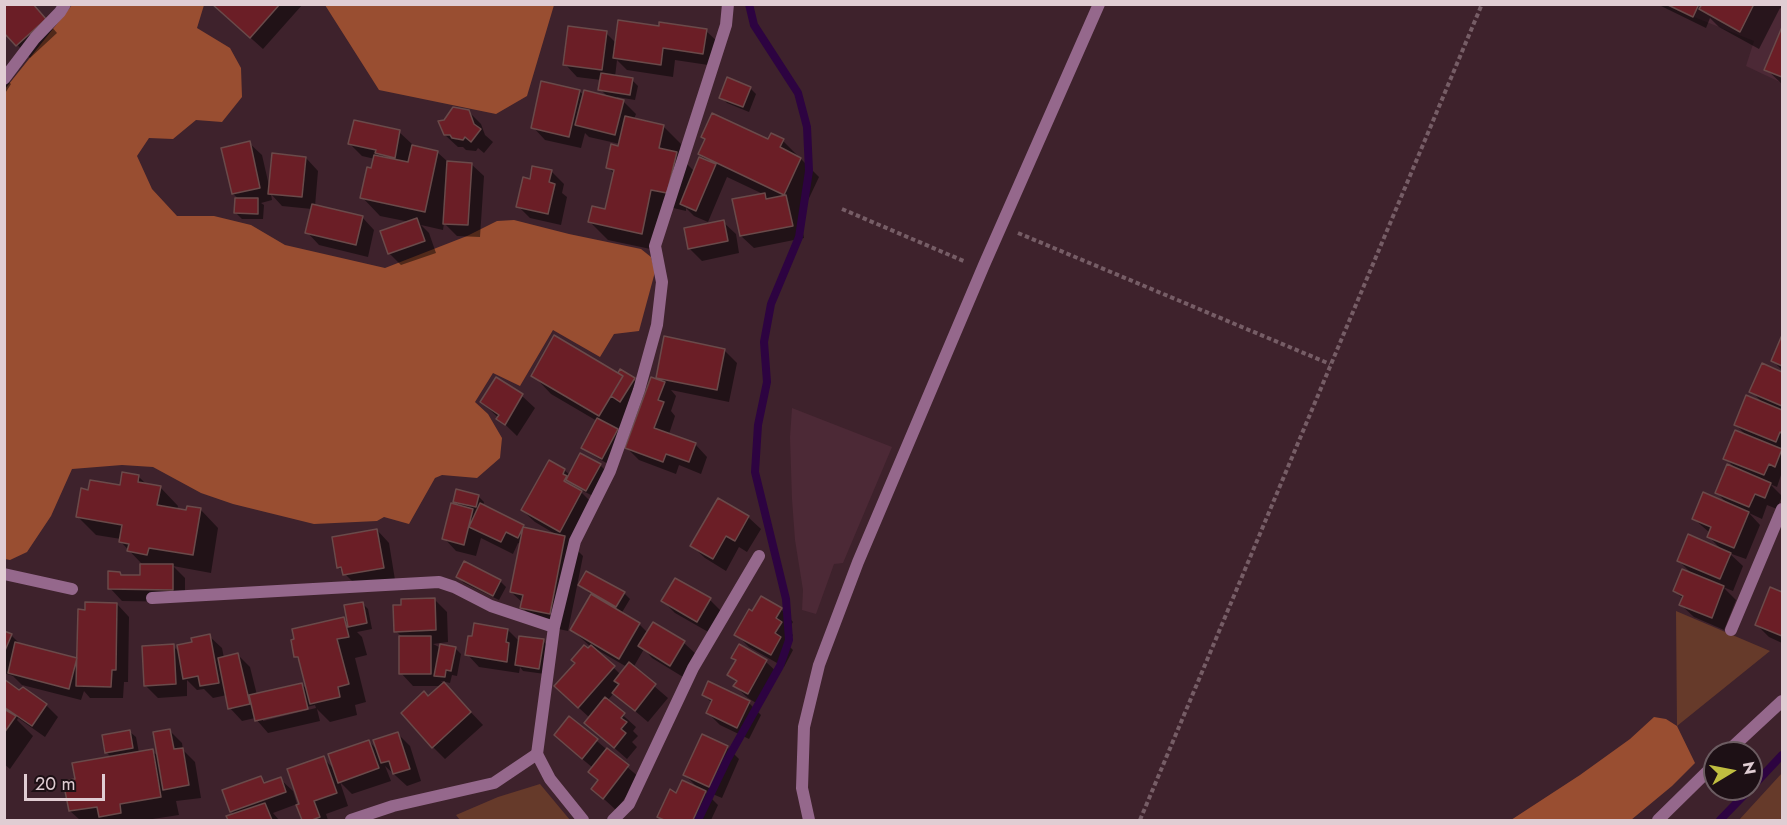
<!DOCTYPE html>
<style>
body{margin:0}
#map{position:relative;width:1787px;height:825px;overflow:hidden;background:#3e222c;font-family:Jost,sans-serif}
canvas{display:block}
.frame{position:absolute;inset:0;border:6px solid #e0cdd3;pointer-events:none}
.north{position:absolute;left:1703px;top:741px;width:60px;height:60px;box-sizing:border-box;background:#1d1015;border:2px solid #6b5c61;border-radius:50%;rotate:80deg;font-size:16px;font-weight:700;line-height:24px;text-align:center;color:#e0cdd3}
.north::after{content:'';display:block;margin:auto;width:21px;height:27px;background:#c0be40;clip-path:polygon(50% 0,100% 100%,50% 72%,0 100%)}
.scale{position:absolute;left:24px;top:774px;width:81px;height:27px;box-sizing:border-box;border:3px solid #e0cdd3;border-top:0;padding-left:8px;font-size:18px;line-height:21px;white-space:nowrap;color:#e0cdd3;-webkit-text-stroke:4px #1d1015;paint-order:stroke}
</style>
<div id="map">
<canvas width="1787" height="825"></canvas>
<div class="frame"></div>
<div class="north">N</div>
<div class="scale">20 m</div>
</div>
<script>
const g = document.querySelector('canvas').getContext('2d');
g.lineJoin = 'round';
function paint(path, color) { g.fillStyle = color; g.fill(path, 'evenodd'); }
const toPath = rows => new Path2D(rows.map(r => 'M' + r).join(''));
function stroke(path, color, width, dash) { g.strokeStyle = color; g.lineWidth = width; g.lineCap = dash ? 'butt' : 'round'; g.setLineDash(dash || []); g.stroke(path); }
const built = toPath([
 [1664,5,1782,5,1782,83,1746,66,1754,41],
 [792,408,892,447,843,563,834,564,816,614,802,610,803,590,795,540,792,499,790,437]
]);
const green = toPath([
 [1676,611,1770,651,1677,726],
 [1782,773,1782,820,1739,820],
 [540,784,570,820,460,820,456,815,498,797]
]);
const forest = toPath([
 [72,5,204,5,197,28,230,48,241,68,242,97,222,122,196,120,173,139,149,138,137,156,152,189,177,216,214,216,251,225,285,245,385,268,467,236,497,221,514,220,569,234,641,249,651,257,655,272,639,331,614,334,600,357,553,330,520,386,493,373,475,402,488,414,502,438,500,458,477,478,442,475,435,478,409,524,384,517,377,521,314,524,233,504,201,493,153,467,122,465,72,469,51,516,27,552,10,560,5,559,5,89],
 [325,5,554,5,527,96,496,114,379,90],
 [1654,717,1666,719,1677,726,1695,763,1672,786,1631,820,1511,820,1580,775,1630,739]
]);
const shadow = toPath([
 [32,4,57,33,30,58,4,31],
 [213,4,303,4,263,49],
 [1657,4,1782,4,1782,9,1780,8,1759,49,1719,27,1710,18,1706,28],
 [660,28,706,31,719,43,715,66,675,60,673,77,627,70,617,60,615,77,632,80,638,86,635,100,617,97,616,100,623,101,636,114,634,119,663,126,681,144,679,156,695,172,707,162,699,154,783,141,819,177,802,213,799,211,804,238,754,248,741,236,763,194,727,177,708,222,694,216,686,208,686,211,669,207,660,251,608,240,589,221,606,211,614,174,608,167,620,144,589,137,585,133,581,148,545,140,533,127,579,91,584,95,608,97,600,89,601,80,577,77,565,64,606,33,616,43],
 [1782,29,1782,84,1766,69],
 [4,77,11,84,4,95],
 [750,88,756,94,749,112,727,103,721,97],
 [468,111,481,124,485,135,493,142,484,153,478,148,476,151,466,150,463,147,458,147,445,135],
 [399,132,412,144,411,147,437,152,448,162,471,164,484,176,480,237,457,236,444,223,443,230,421,225,429,233,436,253,401,265,389,253,410,222,380,216,362,197,375,159,362,156,350,144],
 [249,143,262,155,270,190,306,158,318,171,315,206,362,217,374,230,368,257,319,245,307,232,312,209,282,206,271,194,272,200,261,203,264,205,263,219,242,219,236,213,239,199,233,194],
 [551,171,564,184,562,193,567,197,561,225,530,218,518,206,531,181],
 [723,222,736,234,739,253,702,261,689,248],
 [1782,339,1782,370,1773,361],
 [724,350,737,363,729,402,671,390,676,396,671,411,675,416,669,434,695,444,707,457,701,474,679,465,676,474,639,460,627,448,663,383,657,377],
 [1762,365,1782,374,1782,476,1781,475,1777,487,1770,484,1782,496,1777,509,1767,505,1762,519,1749,513,1760,525,1746,559,1729,553,1743,566,1733,591,1723,587,1736,600,1724,630,1694,617,1681,605,1683,599,1675,591,1693,575,1679,561,1722,550,1709,537,1710,533,1694,519,1729,505,1717,493,1737,470,1725,458,1748,437,1736,425,1764,404,1751,391],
 [621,371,640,385,608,464,589,453,583,447,597,421,551,394,533,375,618,375],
 [496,379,522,396,535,408,517,436,482,402],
 [600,465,606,471,593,496,577,488,594,505,572,545,583,556,568,631,540,625,522,607,523,603,511,592,521,544,518,543,513,554,481,538,476,556,456,551,444,538,461,508,455,501,478,496,484,502,483,506,524,526,528,530,557,535,535,522,522,510,564,470,570,475],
 [139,477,147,485,160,487,178,506,177,510,187,511,200,509,218,528,211,573,173,566,185,578,185,602,122,601,110,588,120,573,123,576,142,576,142,564,120,541,121,539,96,535,77,516,90,491,121,487],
 [748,517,761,529,747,552,739,547,726,571,705,558,692,546],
 [377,530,389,543,395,580,357,586,338,567],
 [458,577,500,581,506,587,499,600,464,583],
 [580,585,624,593,630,599,621,614,639,624,648,633,653,624,684,643,697,655,683,677,652,658,644,649,633,668,668,698,648,722,614,693,607,701,636,727,633,731,638,736,632,742,637,747,627,759,586,723,590,718,568,698,591,647,572,630,592,595],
 [594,648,627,667,621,675],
 [1771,589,1782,594,1782,643,1769,637,1757,625],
 [435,600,447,612,448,642,433,644,441,648,455,648,461,654,457,676,452,675,450,683,441,681,483,725,445,759,433,747,429,698,441,686,413,686,401,673,401,636,396,631],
 [710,600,722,612,710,633,675,613,663,601],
 [362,603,368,609,372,629,357,632,362,637,367,655,355,658,366,702,355,705,357,715,330,722,317,709,320,721,268,733,255,718,242,721,230,708,227,695,213,698,204,689,197,690,187,680,187,696,158,698,145,685,173,646,179,652,209,636,222,648,224,658,238,655,250,667,257,695,302,684,308,691,301,662,296,657,344,618,349,624],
 [315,705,316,708,263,721,263,718],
 [117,604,129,617,128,682,124,682,123,698,90,698,84,691,81,700,22,685,13,676,4,673,4,633,11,635,21,645,76,659,78,662],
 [781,609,793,622,788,630,793,635,788,645,793,650,784,667,749,647,736,634],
 [508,630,520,642,543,641,549,647,545,674,523,671,520,667,519,673,479,667,467,654],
 [739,646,766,662,779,674,761,706,748,698,735,686,737,683,729,675,737,662,733,657],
 [4,681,19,691,46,705,58,717,45,737,18,718,17,720,33,736,10,769,4,764],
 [703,694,749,703,761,715,749,739,720,725,707,712,712,703],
 [570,718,640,778,616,810,593,789,598,781,590,772,593,768,568,747],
 [170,731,182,743,183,750,195,762,201,798,176,801,179,815,146,820,80,820,70,811,76,780,112,758,107,753,130,732,136,737,139,753,152,751,159,757],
 [397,733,410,746,421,781,407,786,385,766,391,781,352,794,340,782,348,806,326,814,328,820,303,820,298,806,301,805,323,758,335,770,369,741,378,751],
 [727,747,739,759,722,798,703,790,718,805,711,820,662,820,658,817,677,795,699,789,685,775],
 [261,778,267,784,280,779,293,791,297,804,273,813,279,820,229,820,228,817,235,815,231,811]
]);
const stream = toPath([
 [1751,788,1782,755],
 [698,820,727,760,780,666,789,640,786,599,755,472,758,425,767,382,764,342,771,304,799,237,809,171,807,127,798,93,754,25,749,4],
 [1720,820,1750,789]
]);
const building = toPath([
 [4,4,33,4,46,19,16,46,4,33,4,4],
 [212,4,280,4,250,38,212,4],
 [1666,4,1699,4,1693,17,1666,4],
 [1702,4,1754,4,1740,32,1699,9,1702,4],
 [618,20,659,26,659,22,707,29,703,54,663,48,661,65,613,58,618,20],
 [568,26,607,31,602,70,563,65,568,26],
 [1782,27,1782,77,1764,70,1782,27],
 [601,73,633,78,630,95,598,90,601,73],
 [727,77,751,87,743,107,719,98,727,77],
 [541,81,580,90,569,137,531,128,541,81],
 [584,90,624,100,615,135,575,125,584,90],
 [453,107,469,110,474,124,481,129,471,142,465,137,463,140,452,138,450,135,444,135,438,121,444,120,453,107],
 [712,113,768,139,771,133,784,139,780,147,801,158,784,195,698,154,705,139,701,137,712,113],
 [625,116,664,125,659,148,677,152,667,193,651,190,642,234,588,222,592,206,605,209,614,170,606,168,611,144,618,146,625,116],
 [354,120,400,130,395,158,375,153,376,150,348,144,354,120],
 [250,141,260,188,232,194,221,148,250,141],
 [412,145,438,151,425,212,360,198,367,167,371,168,374,155,408,162,412,145],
 [272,153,306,157,302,197,268,194,272,153],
 [699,157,716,164,696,211,680,204,699,157],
 [447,161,472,163,468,225,443,224,447,161],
 [532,166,552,170,549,182,555,184,548,214,516,207,523,177,530,179,532,166],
 [765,193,766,199,786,195,793,226,740,236,732,199,765,193],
 [235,198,258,198,258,214,234,213,235,198],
 [312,204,363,216,356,245,305,233,312,204],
 [417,218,425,241,388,254,380,231,417,218],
 [724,220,728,241,688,249,684,228,724,220],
 [554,335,623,376,599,416,531,376,554,335],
 [1782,335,1782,366,1771,361,1782,335],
 [664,336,725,349,717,390,656,378,664,336],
 [1762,363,1782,372,1782,406,1749,392,1762,363],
 [620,369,635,378,620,402,611,396,623,376,618,373,620,369],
 [496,377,523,394,505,425,496,419,499,415,480,402,496,377],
 [651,377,665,382,658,400,664,402,654,428,696,443,689,462,666,454,663,462,625,448,651,377],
 [1746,395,1782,410,1782,433,1780,432,1776,442,1734,425,1746,395],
 [597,418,618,429,602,459,581,448,597,418],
 [1735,430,1782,449,1775,467,1769,464,1764,475,1723,459,1735,430],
 [580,453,601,464,586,491,566,480,580,453],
 [549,460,565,469,563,474,567,476,564,481,582,491,560,532,521,510,549,460],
 [1727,464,1771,483,1765,498,1755,494,1749,507,1715,493,1727,464],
 [122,472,139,475,138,482,161,486,157,505,186,510,187,506,201,508,193,555,149,548,147,555,127,551,129,544,119,542,122,525,76,517,81,488,88,490,90,480,120,485,122,472],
 [456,489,479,495,476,507,453,502,456,489],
 [1703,492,1749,512,1734,548,1707,537,1711,527,1692,519,1703,492],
 [718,498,749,516,735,541,726,536,713,559,690,546,718,498],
 [451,503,473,509,464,545,442,539,451,503],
 [480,503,524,525,518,538,506,532,501,542,469,527,480,503],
 [523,527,565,536,550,614,520,608,523,595,510,592,523,527],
 [377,529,384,568,343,575,341,567,337,568,332,537,377,529],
 [1688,534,1731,553,1720,579,1677,561,1688,534],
 [464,561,501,580,493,596,456,577,464,561],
 [140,564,173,564,173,590,108,589,108,571,120,572,121,575,140,575,140,564],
 [1682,569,1724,586,1712,618,1679,605,1683,596,1673,591,1682,569],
 [586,571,625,592,616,607,578,585,586,571],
 [675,578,711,598,697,622,661,601,675,578],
 [1770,587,1782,592,1782,636,1755,625,1770,587],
 [591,594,640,623,619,659,570,630,591,594],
 [761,596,782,608,776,618,782,622,775,633,781,637,771,655,734,635,749,609,752,611,761,596],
 [435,598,436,630,394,632,393,605,401,605,401,599,435,598],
 [85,602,117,603,116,670,112,670,111,687,76,686,78,609,85,610,85,602],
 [363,602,367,623,348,627,344,605,363,602],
 [344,617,349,637,337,639,349,684,338,687,340,697,310,704,298,657,294,657,291,640,294,639,292,629,344,617],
 [653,622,685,641,670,666,638,646,653,622],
 [474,623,508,629,506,642,509,643,507,662,465,655,468,636,472,636,474,623],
 [4,631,12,634,4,653,4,631],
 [210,634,219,683,200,686,198,676,183,679,177,645,192,642,191,638,210,634],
 [399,636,431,636,431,674,399,674,399,636],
 [519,636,544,639,539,669,515,665,519,636],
 [15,642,77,658,69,689,8,673,15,642],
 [174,644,176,684,144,686,142,646,174,644],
 [440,644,456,647,451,671,446,670,445,677,434,676,440,644],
 [739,644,767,660,748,694,733,686,737,681,727,675,736,660,731,658,739,644],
 [584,645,588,648,591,645,615,666,578,708,554,686,575,663,571,660,584,645],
 [238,653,250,704,228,709,218,658,238,653],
 [629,662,656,684,635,711,612,693,619,684,614,681,629,662],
 [4,679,19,690,23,687,47,704,32,726,4,707,4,679],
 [708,681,750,701,737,728,706,713,712,700,702,695,708,681],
 [444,682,471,712,432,748,401,713,424,691,428,696,444,682],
 [302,683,308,709,255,721,249,695,302,683],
 [605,697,625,713,621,718,627,722,621,729,626,733,614,748,584,723,605,697],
 [4,709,16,716,4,733,4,709],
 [569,716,598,739,582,759,554,735,569,716],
 [170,729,174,749,183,748,189,785,163,790,153,732,170,729],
 [130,730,133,748,105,753,102,735,130,730],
 [398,732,410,769,393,774,389,761,381,763,373,740,398,732],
 [702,734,728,746,709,787,683,775,702,734],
 [369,740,379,768,338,783,328,754,369,740],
 [607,748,629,765,603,799,591,789,598,780,588,772,607,748],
 [153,749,161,797,120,804,121,813,99,817,97,807,69,811,63,781,75,779,72,763,153,749],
 [324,756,337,793,314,801,320,817,312,820,302,820,296,805,299,804,287,769,324,756],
 [261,776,264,783,281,777,286,792,230,812,222,790,261,776],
 [682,780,706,791,693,820,664,820,657,817,670,789,676,793,682,780],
 [265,803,272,820,228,820,226,816,265,803]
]);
const path = toPath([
 [842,209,966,262],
 [1018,233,1330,364],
 [1140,820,1482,4]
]);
const lane = toPath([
 [4,79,35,38,60,12,65,4],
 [4,574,72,589],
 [152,598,439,582,454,587,491,606,554,627],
 [1726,753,1782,701],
 [537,754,554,627,575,541,610,471,639,390,657,325,662,282,655,246,726,25,728,4],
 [1658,820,1715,764]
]);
const street = toPath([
 [1731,630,1782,509],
 [351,820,393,806,494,783,537,754,550,779,583,820],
 [613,820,629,804,693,668,759,556],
 [809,820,802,788,804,727,819,665,858,562,984,265,1099,4]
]);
paint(built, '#4c2936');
paint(green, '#663a2a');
paint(forest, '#994e31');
paint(shadow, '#0007');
stroke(stream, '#2d0341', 8);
paint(building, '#6b1e26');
stroke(building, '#6a4a4a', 1.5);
stroke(path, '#765d66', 4, [4.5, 3]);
stroke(lane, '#95688c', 12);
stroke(street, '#95688c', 12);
</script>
